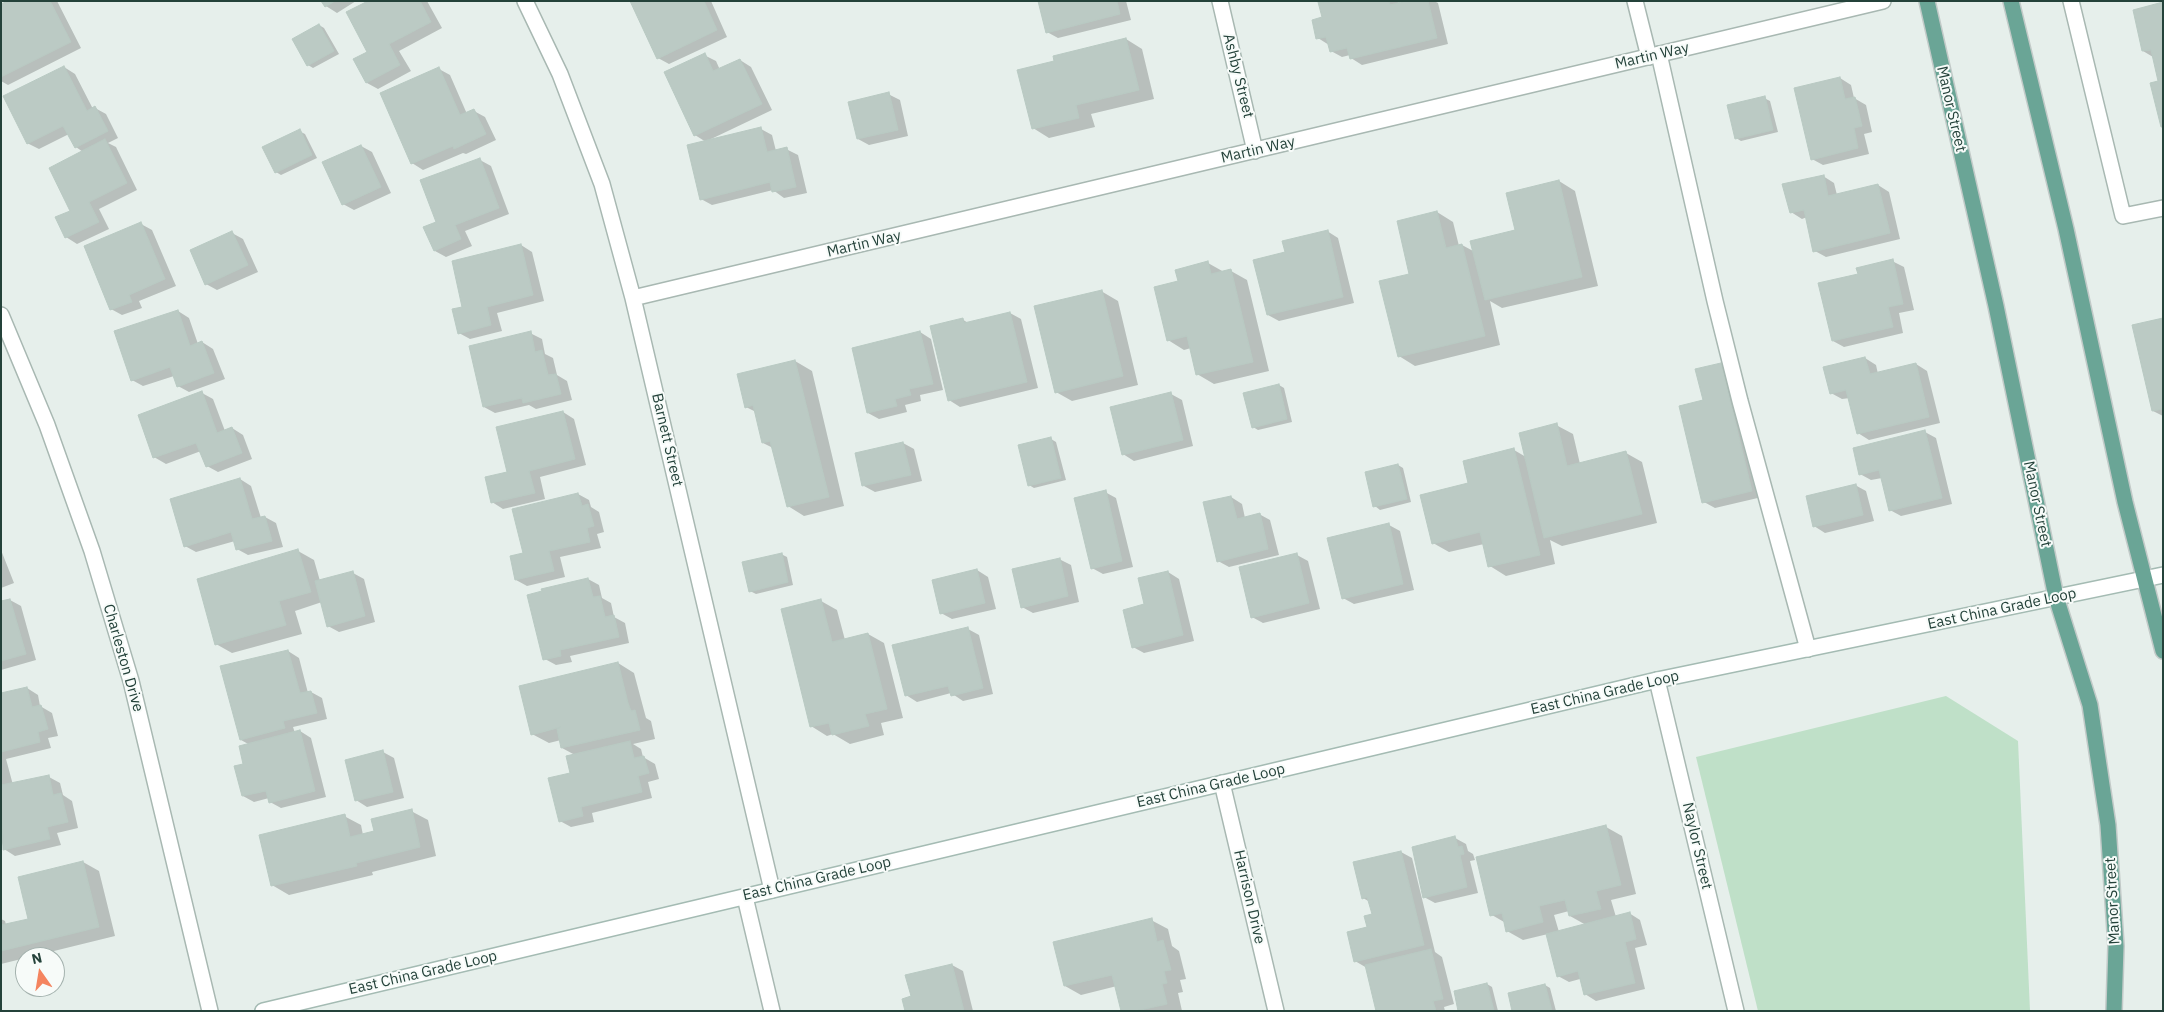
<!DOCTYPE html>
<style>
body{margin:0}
#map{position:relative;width:2164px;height:1012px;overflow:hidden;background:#e6efeb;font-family:"IBM Plex Sans",sans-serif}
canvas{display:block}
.frame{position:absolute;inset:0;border:2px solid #24423a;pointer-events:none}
.north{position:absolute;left:15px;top:947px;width:50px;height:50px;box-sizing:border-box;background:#f7fbf9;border:1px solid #a3b1ad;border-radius:50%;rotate:347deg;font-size:14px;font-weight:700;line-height:20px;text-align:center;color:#24423a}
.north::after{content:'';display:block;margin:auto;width:18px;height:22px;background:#f4845f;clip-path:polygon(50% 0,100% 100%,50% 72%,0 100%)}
</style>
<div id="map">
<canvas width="2164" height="1012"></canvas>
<div class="frame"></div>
<div class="north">N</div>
</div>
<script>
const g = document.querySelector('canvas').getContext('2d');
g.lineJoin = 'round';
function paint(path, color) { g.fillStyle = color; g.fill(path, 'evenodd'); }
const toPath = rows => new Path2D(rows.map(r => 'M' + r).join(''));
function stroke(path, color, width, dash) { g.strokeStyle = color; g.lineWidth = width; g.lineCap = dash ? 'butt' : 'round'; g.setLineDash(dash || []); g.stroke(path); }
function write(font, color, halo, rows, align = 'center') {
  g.font = font + ' "IBM Plex Sans",sans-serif'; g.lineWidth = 4; g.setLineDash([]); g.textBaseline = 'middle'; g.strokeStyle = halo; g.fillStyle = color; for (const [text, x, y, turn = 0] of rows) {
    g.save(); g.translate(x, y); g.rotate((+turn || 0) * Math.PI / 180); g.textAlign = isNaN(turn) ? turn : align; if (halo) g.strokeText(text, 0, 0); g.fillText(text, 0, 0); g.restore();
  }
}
const green = toPath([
 [1946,696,2018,741,2030,1011,1758,1011,1696,757]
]);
const shadow = toPath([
 [10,1,57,1,81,48,8,85,1,81,1,6],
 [322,1,356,1,337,13,326,6],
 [370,1,427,1,442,28,399,51,411,71,378,89,367,83,355,60,369,52],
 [632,1,711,1,727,37,669,64,658,58],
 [1039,1,1126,1,1131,20,1058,38,1047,32],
 [1326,1,1398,1,1399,4,1410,1,1434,1,1438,3,1448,44,1362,65,1351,58,1350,55,1342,57,1331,51,1329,45,1318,38,1323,18,1320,3],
 [2163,3,2163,127,2159,82,2153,57,2143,51],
 [319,25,324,28,339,54,313,68,308,65],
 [1126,39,1142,49,1154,99,1091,114,1095,127,1049,138,1033,128,1055,62],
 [704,55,716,61,720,70,740,60,751,67,772,110,709,140,761,129,772,135,776,151,786,149,798,155,807,193,784,198,773,190,712,205,701,199,706,142,695,135],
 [64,67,75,74,93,109,95,108,106,114,118,138,108,143,116,147,137,190,99,209,109,229,77,244,66,237,83,152,76,147,69,134,39,149,27,143],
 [439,69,450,75,467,114,474,111,485,117,496,140,466,154,463,153,423,170,412,163],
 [1840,78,1851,85,1854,98,1866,105,1872,132,1864,134,1869,154,1823,165,1812,159],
 [888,94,900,100,908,136,869,145,858,139],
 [1764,98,1770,101,1778,132,1741,141,1736,138],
 [299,131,305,134,317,158,281,175,276,172],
 [361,146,372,152,391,193,354,210,343,204],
 [480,160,491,166,509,214,465,231,472,246,446,257,435,251,425,228,437,223],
 [1823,176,1834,183,1837,195,1878,185,1889,192,1900,239,1826,257,1815,251,1807,217,1802,219,1791,212],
 [1559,181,1575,191,1598,286,1502,308,1490,301,1500,345,1415,366,1399,356,1437,212,1453,222,1459,246,1462,245,1475,252,1517,231],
 [141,224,152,230,176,286,139,301,142,308,122,315,111,309],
 [1327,231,1338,238,1354,303,1279,321,1268,315,1286,253],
 [232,233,243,239,258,272,217,290,206,284],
 [521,245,532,252,544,301,497,313,502,331,470,339,459,333,464,308],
 [1892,261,1904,267,1914,310,1899,313,1903,333,1844,347,1833,341,1859,275],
 [1208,263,1224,272,1231,271,1247,280,1269,371,1214,384,1197,374,1191,348,1184,350,1168,340,1180,282],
 [1101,291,1118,301,1138,385,1072,401,1056,392],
 [178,311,189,318,198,344,202,342,213,349,225,379,189,392,178,386,174,376,143,386,132,380],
 [1010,313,1021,319,1038,388,960,407,949,400,962,319,968,323],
 [2163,319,2163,416,2153,411],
 [920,332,931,339,943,390,920,395,921,401,905,405,907,412,879,419,868,413],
 [530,333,542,339,545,354,553,358,557,375,567,381,572,400,536,409,529,405,495,413,484,407],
 [1865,358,1876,365,1878,374,1916,364,1927,371,1940,423,1869,440,1858,433,1850,398,1842,399,1831,393],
 [795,361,812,371,844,506,804,516,788,506,773,448,763,443,756,412,746,407],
 [1721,364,1732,370,1762,497,1715,508,1704,502,1704,401],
 [1279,385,1284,388,1292,422,1258,430,1253,427],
 [202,393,213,399,225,431,232,428,243,435,252,459,218,472,207,466,201,451,166,464,154,457],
 [1171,394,1182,400,1193,446,1134,461,1123,454],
 [563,412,574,419,586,465,540,477,545,499,503,509,492,502,508,473],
 [1556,425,1573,434,1580,464,1626,453,1642,462,1657,523,1562,546,1550,540,1555,564,1506,576,1490,566,1484,544,1449,552,1433,543,1470,484,1514,450,1526,457],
 [1925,432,1936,438,1952,504,1901,516,1890,510,1882,478,1871,480,1860,474],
 [1051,439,1056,442,1066,480,1034,488,1029,485],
 [903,443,914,449,922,481,875,492,864,486],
 [1398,465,1403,468,1411,502,1380,510,1375,506],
 [240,479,251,486,261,518,265,517,276,523,283,547,248,555,237,549,235,541,196,552,185,546],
 [1855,485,1866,491,1874,521,1825,533,1814,526],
 [1105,492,1116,498,1133,567,1103,574,1092,568],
 [578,494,589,500,591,507,599,512,604,532,597,534,601,548,560,557,565,577,527,586,516,580,524,554],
 [1231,497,1242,504,1245,518,1259,514,1270,520,1279,555,1229,567,1218,561],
 [1389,525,1400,531,1414,590,1354,604,1343,598],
 [1,550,14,583,1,588],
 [298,551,314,560,320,581,353,573,364,579,375,622,339,632,328,626,322,602,295,611,302,634,232,653,216,644],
 [781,554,787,557,793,585,756,594,750,591],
 [1297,555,1308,561,1320,609,1263,623,1252,617],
 [1059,559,1071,565,1079,602,1033,613,1022,607],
 [977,570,988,577,996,609,952,619,941,613],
 [1168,572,1179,579,1194,641,1144,653,1133,647,1145,605],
 [588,579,599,585,602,598,611,603,614,617,625,623,629,643,570,656,572,662,556,665,545,659],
 [10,600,21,606,36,660,1,670,1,603],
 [821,601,837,610,845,640,868,634,884,643,903,718,881,723,884,735,850,744,833,734,827,736,811,726],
 [968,629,979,635,993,694,963,701,951,693,917,702,906,695],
 [288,651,299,658,308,693,311,692,322,698,327,719,293,727,295,733,300,731,311,738,326,797,281,808,270,802,269,798,254,802,243,796,245,765,250,745,241,740,221,667],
 [618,663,634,673,646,718,651,721,655,739,633,744,641,749,643,757,655,764,659,779,648,782,652,798,592,813,594,822,571,827,560,821,575,755,562,748,561,740,549,743,532,734],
 [27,688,38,695,40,706,52,713,58,736,48,738,51,748,6,759,13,785,49,777,60,783,63,795,72,801,78,828,57,833,61,845,15,856,4,849,1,839,1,694],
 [383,752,394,758,404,798,367,807,356,800],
 [411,811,428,820,436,856,372,872,373,875,289,895,272,885,344,816,361,825,363,835,375,832],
 [1606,827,1622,836,1636,894,1611,900,1616,917,1629,913,1640,920,1647,945,1635,948,1645,989,1596,1001,1585,994,1580,979,1569,982,1558,976,1548,934,1523,940,1507,931,1504,922,1492,915],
 [1569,911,1570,916,1586,925,1559,932,1554,915],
 [1455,838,1466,844,1468,851,1473,854,1475,860,1470,861,1478,893,1435,903,1424,897],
 [1401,852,1412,858,1435,952,1442,957,1454,1004,1444,1007,1445,1011,1377,1011,1367,968,1355,961,1373,915,1370,902,1363,898],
 [83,862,99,871,115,936,1,964,1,919,5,921,6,925,29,920],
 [1151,920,1168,929,1172,946,1179,951,1186,979,1180,980,1183,992,1178,993,1182,1011,1123,1011,1117,986,1081,995,1065,986],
 [952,965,963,971,973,1011,906,1011,912,997],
 [1487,984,1492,987,1498,1011,1459,1011],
 [1545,985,1550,988,1556,1011,1513,1011]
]);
const building = toPath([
 [8,1,50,1,71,42,1,77,1,4,8,1],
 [321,1,335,1,325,7,321,1],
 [368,1,420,1,431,22,389,44,400,65,366,83,353,59,367,52,346,12,368,1],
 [630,1,704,1,717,30,657,59,630,1],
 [1038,1,1117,1,1120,14,1046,33,1038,1],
 [1389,1,1390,5,1405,1,1428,1,1437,38,1350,59,1347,48,1330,52,1326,37,1316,39,1312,20,1322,17,1318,2,1389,1],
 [2163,2,2163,127,2161,127,2150,83,2158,81,2151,50,2142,51,2133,10,2163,2],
 [319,24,334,51,307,66,292,39,319,24],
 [1126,38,1139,90,1076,105,1079,118,1032,129,1017,70,1054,61,1053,56,1126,38],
 [705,53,713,71,740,59,762,104,694,136,664,72,705,53],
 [64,66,87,111,95,106,108,131,75,148,63,126,27,144,3,96,64,66],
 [439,67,460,115,474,109,486,134,454,149,453,146,411,164,380,93,439,67],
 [1840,77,1845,99,1855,97,1862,126,1854,128,1858,148,1811,160,1794,88,1840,77],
 [889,92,898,130,857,139,848,102,889,92],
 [1765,96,1773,130,1735,139,1727,105,1765,96],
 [761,127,767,152,787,147,796,187,772,192,770,182,700,200,687,145,761,127],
 [300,129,312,155,275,173,262,147,300,129],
 [105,139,127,183,89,202,99,222,65,238,55,217,70,211,49,168,105,139],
 [361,145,381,187,342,205,322,162,361,145],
 [480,158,499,208,455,225,461,239,434,251,423,227,436,222,420,180,480,158],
 [1824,175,1828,196,1878,184,1890,233,1813,252,1804,210,1790,213,1782,184,1824,175],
 [1559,180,1582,277,1485,300,1470,241,1515,230,1506,193,1559,180],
 [1437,211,1446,248,1462,244,1485,336,1398,357,1379,281,1409,274,1397,221,1437,211],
 [141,222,165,279,129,295,132,302,110,310,84,246,141,222],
 [1328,230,1343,297,1267,315,1253,260,1285,252,1282,241,1328,230],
 [232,231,248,265,205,285,190,250,232,231],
 [521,244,533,295,487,307,491,325,458,334,452,309,462,307,452,261,521,244],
 [1893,259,1903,304,1888,307,1893,327,1832,341,1818,283,1858,274,1856,268,1893,259],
 [1208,261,1211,274,1231,269,1253,362,1196,375,1187,336,1167,341,1154,287,1178,281,1175,270,1208,261],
 [1102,290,1123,376,1055,393,1034,306,1102,290],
 [178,310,190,346,202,341,214,373,177,387,170,367,131,381,114,331,178,310],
 [1010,312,1027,382,948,401,930,326,963,318,964,323,1010,312],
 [2163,318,2163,409,2152,411,2132,325,2163,318],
 [531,331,535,352,542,350,548,375,556,374,561,394,523,403,522,398,483,407,469,346,531,331],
 [920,331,933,384,909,389,911,395,895,399,897,406,867,413,852,348,920,331],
 [1865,357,1870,374,1916,363,1929,417,1857,434,1846,390,1830,394,1823,367,1865,357],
 [795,360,829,497,787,507,770,441,762,443,753,405,745,408,737,374,795,360],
 [1721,363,1752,491,1702,503,1679,406,1703,400,1695,369,1721,363],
 [1279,384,1287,419,1252,428,1243,393,1279,384],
 [202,391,217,433,232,427,242,453,206,467,196,443,153,458,138,415,202,391],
 [1171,392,1183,440,1122,455,1110,407,1171,392],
 [563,411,575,459,529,471,535,493,491,503,485,477,507,472,496,427,563,411],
 [1557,423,1567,466,1626,451,1642,514,1544,538,1519,433,1557,423],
 [1925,430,1942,498,1889,511,1879,470,1859,475,1853,448,1925,430],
 [1051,437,1061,478,1028,486,1018,445,1051,437],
 [903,442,911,475,862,486,855,453,903,442],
 [1514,448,1540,555,1488,567,1480,532,1432,544,1420,495,1468,483,1463,461,1514,448],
 [1398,464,1407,499,1373,507,1365,472,1398,464],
 [240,478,252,519,265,516,272,541,236,550,231,532,184,547,170,499,240,478],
 [1856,484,1863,515,1813,527,1806,496,1856,484],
 [1106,490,1122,561,1091,569,1074,498,1106,490],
 [578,493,582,506,588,504,594,526,587,528,590,542,549,551,554,571,515,580,510,556,523,553,512,509,578,493],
 [1231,496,1237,519,1260,513,1268,549,1217,562,1203,502,1231,496],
 [1389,523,1403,584,1342,599,1327,538,1389,523],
 [298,549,311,592,279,601,286,625,215,645,197,579,298,549],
 [782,553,788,582,749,592,742,562,782,553],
 [1297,553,1309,603,1251,618,1239,567,1297,553],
 [1060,558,1068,596,1021,608,1012,569,1060,558],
 [977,569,985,603,940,614,932,580,977,569],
 [353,571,365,616,327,627,315,581,353,571],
 [1168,571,1183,635,1132,648,1123,610,1144,604,1138,578,1168,571],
 [588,578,593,597,600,596,605,617,614,615,619,637,560,650,561,656,543,660,527,595,542,591,541,589,588,578],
 [10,599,26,654,1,661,1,601,10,599],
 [821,599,832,642,868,633,887,709,865,714,869,726,832,735,829,723,810,727,781,609,821,599],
 [968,627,983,688,951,696,948,686,905,696,892,645,968,627],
 [288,650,300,693,311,691,317,713,283,721,285,728,240,740,220,666,288,650],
 [618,662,628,703,631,711,635,710,640,730,561,748,557,729,561,727,531,735,519,686,618,662],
 [27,687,32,707,41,705,48,729,38,732,40,742,1,752,1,693,27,687],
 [300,730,315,791,269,803,266,791,242,796,234,766,243,764,239,746,300,730],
 [630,741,634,758,644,756,649,773,638,776,642,792,581,807,583,816,559,822,548,778,570,773,566,756,630,741],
 [383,750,393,792,355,801,345,760,383,750],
 [49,775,53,795,61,793,68,822,47,827,50,839,3,850,1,785,49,775],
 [412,809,420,847,356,863,357,866,271,886,259,835,345,814,350,837,374,831,371,819,412,809],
 [1606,825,1621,885,1596,891,1601,909,1569,916,1565,900,1539,906,1543,922,1506,932,1502,913,1490,916,1476,857,1606,825],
 [1455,836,1458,847,1462,846,1464,854,1460,855,1467,887,1423,898,1412,847,1455,836],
 [1401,851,1424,945,1354,962,1347,932,1367,927,1364,916,1372,914,1367,897,1362,899,1353,862,1401,851],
 [83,861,99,927,1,951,1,925,28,919,18,877,83,861],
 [1630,912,1636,939,1625,942,1635,983,1584,995,1578,971,1557,977,1546,934,1630,912],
 [1152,918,1157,942,1163,940,1171,970,1164,971,1167,983,1162,984,1167,1004,1136,1011,1121,1011,1112,975,1064,986,1053,942,1152,918],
 [1431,949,1443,999,1433,1001,1436,1011,1376,1011,1365,965,1431,949],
 [952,964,964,1011,905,1011,902,999,911,996,905,975,952,964],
 [1487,983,1494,1011,1458,1011,1454,991,1487,983],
 [1545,984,1552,1011,1512,1011,1508,993,1545,984]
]);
const lane = toPath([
 [1635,1,1649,57],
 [1659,54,1715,301,1740,401,1808,649]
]);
const street = toPath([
 [525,1,560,74,602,184,633,298,772,890],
 [1220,1,1255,151],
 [2071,1,2123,216,2163,208],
 [633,298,1883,1],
 [1,315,47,425,92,551,131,681,210,1011],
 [1657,680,1736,1011],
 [1222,783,1276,1011],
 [745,897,772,1011]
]);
const secondary = toPath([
 [263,1011,1657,680,2163,575]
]);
const primary = toPath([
 [1927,1,1996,306,2056,597,2090,705,2108,825,2116,946,2114,1011],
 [2011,1,2066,229,2125,502,2163,651]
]);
const streetNames = [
 ["Martin Way",1652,56,-13],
 ["Ashby Street",1238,76,76],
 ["Manor Street",1951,109,77],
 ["Martin Way",1258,150,-13],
 ["Martin Way",864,244,-13],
 ["Barnett Street",667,440,77],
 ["Manor Street",2037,504,78],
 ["East China Grade Loop",2002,609,-12],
 ["Charleston Drive",123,658,74],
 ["East China Grade Loop",1605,693,-13],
 ["East China Grade Loop",1211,786,-13],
 ["Naylor Street",1697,846,77],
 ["East China Grade Loop",817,879,-13],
 ["Harrison Drive",1249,897,77],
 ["Manor Street",2113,901,-93],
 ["East China Grade Loop",423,973,-13]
];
paint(green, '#bfe0c8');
paint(shadow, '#0003');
paint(building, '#bbcac4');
stroke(building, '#b8c9c2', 1);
stroke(lane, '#a8b8b2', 18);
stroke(street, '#a8b8b2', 18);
stroke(secondary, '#a4bbb3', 18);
stroke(primary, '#c2cac8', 18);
stroke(lane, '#fff', 15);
stroke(street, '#fff', 15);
stroke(secondary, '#fff', 15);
stroke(primary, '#6aa596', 15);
write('15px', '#24423a', '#f7fbf9', streetNames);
</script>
